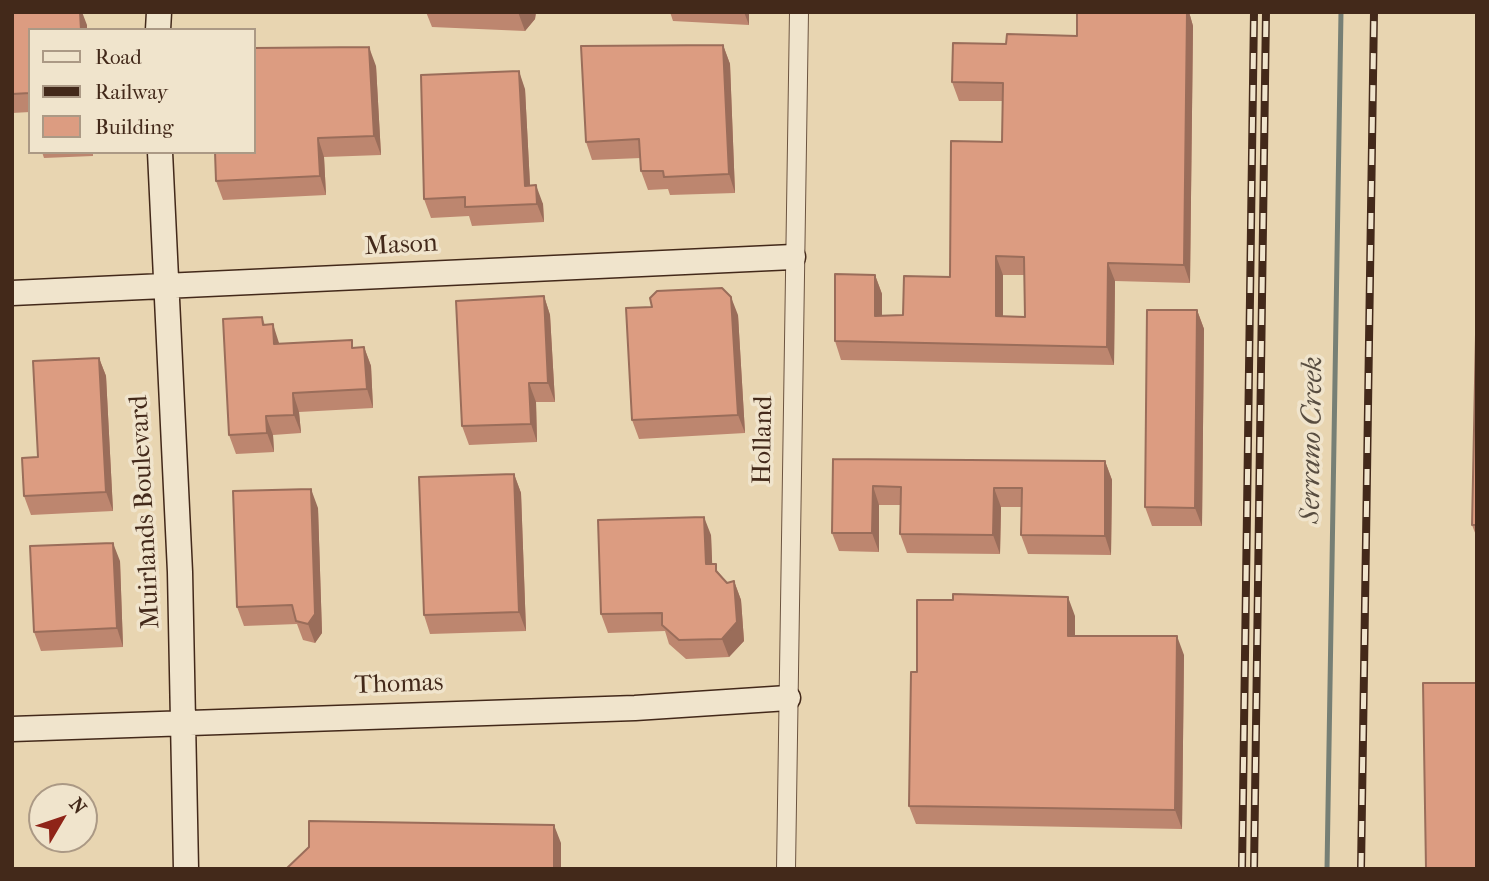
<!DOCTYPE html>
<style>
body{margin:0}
#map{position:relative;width:1489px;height:881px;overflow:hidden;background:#e8d5b1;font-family:"IM FELL French Canon",serif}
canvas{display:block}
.frame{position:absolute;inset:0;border:14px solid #43291a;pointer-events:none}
.legend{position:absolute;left:28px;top:28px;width:228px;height:126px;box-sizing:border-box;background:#f0e4cc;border:2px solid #ab9985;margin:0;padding:9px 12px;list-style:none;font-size:21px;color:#43291a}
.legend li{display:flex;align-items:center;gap:14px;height:35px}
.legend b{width:35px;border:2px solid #ab9985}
.north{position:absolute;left:28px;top:783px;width:70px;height:70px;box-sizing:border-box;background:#f0e4cc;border:2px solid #ab9985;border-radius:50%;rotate:51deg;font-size:19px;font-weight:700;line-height:28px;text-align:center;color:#43291a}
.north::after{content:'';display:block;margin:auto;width:24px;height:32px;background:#8f2418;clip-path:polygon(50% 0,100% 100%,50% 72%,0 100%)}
</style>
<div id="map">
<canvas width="1489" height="881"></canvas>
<div class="frame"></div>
<ul class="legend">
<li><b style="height:9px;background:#f0e4cc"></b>Road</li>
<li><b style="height:9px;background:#43291a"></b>Railway</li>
<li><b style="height:19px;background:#dc9c81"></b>Building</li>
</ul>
<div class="north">N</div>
</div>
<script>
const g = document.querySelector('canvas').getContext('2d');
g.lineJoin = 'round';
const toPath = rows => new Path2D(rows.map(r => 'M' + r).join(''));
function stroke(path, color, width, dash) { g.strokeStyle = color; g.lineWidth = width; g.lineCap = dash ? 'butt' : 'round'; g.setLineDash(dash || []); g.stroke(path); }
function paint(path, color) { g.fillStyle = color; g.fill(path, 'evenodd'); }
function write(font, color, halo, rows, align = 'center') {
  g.font = font + ' "IM FELL French Canon",serif'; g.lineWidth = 7; g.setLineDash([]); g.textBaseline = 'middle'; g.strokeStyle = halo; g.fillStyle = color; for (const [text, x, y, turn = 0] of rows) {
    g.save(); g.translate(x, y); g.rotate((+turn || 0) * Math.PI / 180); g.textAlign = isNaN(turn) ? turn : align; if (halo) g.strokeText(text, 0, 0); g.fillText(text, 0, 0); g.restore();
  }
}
const stream = toPath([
 [1327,869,1341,12]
]);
const street = toPath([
 [786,869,799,12]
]);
const secondary = toPath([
 [158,30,159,12],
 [160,152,180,572,186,869],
 [12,293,793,257],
 [12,729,635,708,788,698]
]);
const rail = toPath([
 [1242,869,1254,12],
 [1254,869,1266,12],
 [1361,869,1374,12]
]);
const wall = toPath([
 [12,12,87,25,30,30,30,112,12,113],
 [426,12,536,12,535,19,525,31,432,27],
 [670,12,749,12,749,25,673,21],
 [1077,12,1189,12,1193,26,1190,283,1115,281,1114,365,841,360,835,341,875,275,882,294,882,316,903,315,950,277,1002,142,1003,101,959,101,952,82,1006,44,1077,36],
 [1003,275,1024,275,1025,317,1003,317],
 [723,45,730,64,735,193,670,195,668,189,648,190,641,171,641,158,592,160,586,142],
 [376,66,381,155,324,157,326,195,223,200,216,181],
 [525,89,530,185,543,204,544,222,472,226,469,216,431,218,424,199],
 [42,152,93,152,93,156,44,158],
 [1477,287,1477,538,1472,525],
 [544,296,550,315,555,402,536,402,537,442,469,445,462,426],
 [1197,310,1204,329,1202,526,1152,526,1145,507],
 [738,315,745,433,639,439,632,420],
 [262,317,265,325,279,343,355,348,364,347,371,366,373,408,299,412,301,433,273,435,274,452,236,454,229,435],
 [99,358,106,376,113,511,31,515,24,496,38,457],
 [833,459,1105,461,1112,480,1111,555,1028,554,1021,535,1022,507,1001,507,1000,554,907,553,900,534,901,505,879,505,879,552,839,551,832,533],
 [514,474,521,493,526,631,430,634,424,615],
 [318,508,322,633,315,643,303,640,297,624,244,626,237,607],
 [711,535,712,564,727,583,734,581,741,600,744,641,729,657,686,659,669,644,665,631,608,633,601,614],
 [120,561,123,647,41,651,34,632],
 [1075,616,1075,636,1184,655,1182,829,916,824,909,806,917,672]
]);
const shadedWall = toPath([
 [80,12,82,12,87,25,87,30,81,30],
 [518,12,536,12,535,19,525,31],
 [744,12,749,12,749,25],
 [1187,12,1189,12,1193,26,1190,283,1184,265],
 [723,45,730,64,735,193,729,174],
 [369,47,376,66,381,155,374,136],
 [519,71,525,89,531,204,525,186],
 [318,138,324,157,326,195,320,176],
 [536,185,543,204,544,222,537,204],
 [996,256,1003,275,1003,335,996,316],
 [1108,263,1115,281,1114,365,1107,347],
 [875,275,882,294,882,334,875,316],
 [544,296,550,315,555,402,548,383],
 [731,297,738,315,745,433,738,415],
 [1197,310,1204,329,1202,526,1195,508],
 [273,324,279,343,274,344],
 [364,347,371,366,373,408,367,389],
 [99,358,106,376,113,511,106,492],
 [529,383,536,402,537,442,531,424],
 [293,393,299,412,301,433,294,415],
 [266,416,273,435,274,452,267,433],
 [1105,461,1112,480,1111,555,1105,536],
 [514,474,521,493,526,631,519,612],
 [873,486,879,505,879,552,872,533],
 [994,488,1001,507,1000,554,993,535],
 [311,489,318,508,322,633,315,643,308,624],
 [704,517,711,535,713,583,706,564],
 [113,543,120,561,123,647,117,628],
 [734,581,741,600,744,641,729,657,722,639],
 [1068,597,1075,616,1075,654,1068,636],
 [1177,636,1184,655,1182,829,1175,810],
 [554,825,561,843,561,869,554,869]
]);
const building = toPath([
 [12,12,80,12,81,30,30,30,30,93,12,94,12,12],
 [1077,12,1187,12,1184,265,1108,263,1107,347,835,341,835,274,875,275,875,316,903,315,904,276,950,277,951,141,1002,142,1003,83,952,82,953,43,1006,44,1007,34,1077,36,1077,12],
 [996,256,1024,257,1025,317,996,316,996,256],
 [723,45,729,174,664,177,663,171,641,171,639,139,586,142,581,46,723,45],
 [369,47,374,136,318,138,320,176,216,181,215,152,254,152,254,48,369,47],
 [519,71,525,186,536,185,537,204,465,207,465,197,424,199,421,75,519,71],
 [1477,287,1477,525,1472,525,1477,287],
 [722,288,731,297,738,415,632,420,626,308,652,307,650,298,657,291,722,288],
 [544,296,548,383,529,383,531,424,462,426,456,301,544,296],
 [1147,310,1197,310,1195,508,1145,507,1147,310],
 [262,317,263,325,273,324,274,344,352,340,352,348,364,347,367,389,293,393,294,415,266,416,267,433,229,435,223,319,262,317],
 [99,358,106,492,24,496,22,458,38,457,33,361,99,358],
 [833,459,1105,461,1105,536,1021,535,1022,488,994,488,993,535,900,534,901,487,873,486,872,533,832,533,833,459],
 [514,474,519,612,424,615,419,477,514,474],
 [311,489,315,614,308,624,296,621,292,605,237,607,233,491,311,489],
 [704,517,706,564,716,564,716,571,727,583,734,581,737,622,722,639,679,640,662,625,662,613,601,614,598,520,704,517],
 [113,543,117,628,34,632,30,546,113,543],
 [953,594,1068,597,1068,636,1177,636,1175,810,909,806,911,672,917,672,917,600,953,600,953,594],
 [1423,683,1477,683,1477,869,1426,869,1423,683],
 [309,821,554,825,554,869,286,869,309,847,309,821]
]);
const streetNames = [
 ["Mason",401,246,-3],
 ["Holland",764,440,-89],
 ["Muirlands Boulevard",146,512,-93],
 ["Thomas",399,685,-2]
];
const waterNames = [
 ["Serrano Creek",1313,440,-89]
];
stroke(stream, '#767f75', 5);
stroke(street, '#6c5440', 20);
stroke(secondary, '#43291a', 27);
stroke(street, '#f0e4cc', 18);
stroke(secondary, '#f0e4cc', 24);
stroke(rail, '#43291a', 8);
stroke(rail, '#f0e4cc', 5, [16]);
paint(wall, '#bd866f');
paint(shadedWall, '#9a6d5a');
paint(building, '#dc9c81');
stroke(building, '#9a6d5a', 2);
write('26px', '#43291a', '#f0e4cc', streetNames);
write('italic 28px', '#584d40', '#f0e4cc', waterNames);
</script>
